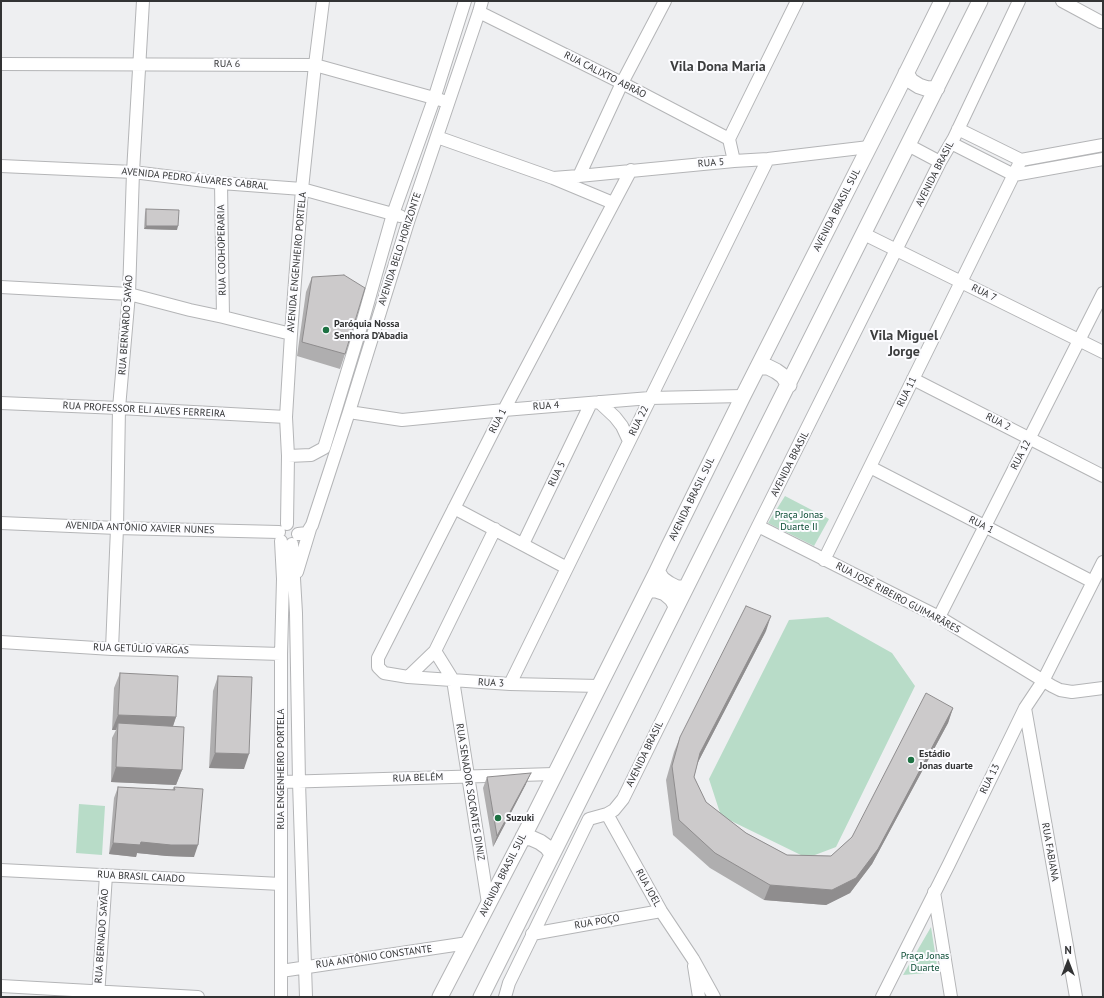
<!DOCTYPE html>
<meta charset="utf-8">
<style>
body{margin:0}
#map{position:relative;width:1104px;height:998px;overflow:hidden;background:#eeeff1;font-family:"PT Sans",sans-serif}
canvas{display:block}
.frame{position:absolute;inset:0;border:2px solid #323334;pointer-events:none}
.north{position:absolute;left:1048px;top:942px;width:40px;height:40px;-webkit-text-stroke:3px #fcfcff;paint-order:stroke;rotate:0deg;font-size:11px;font-weight:700;line-height:16px;text-align:center;color:#323334}
.north::after{content:'';display:block;margin:auto;width:14px;height:18px;background:#323334;clip-path:polygon(50% 0,100% 100%,50% 72%,0 100%)}
</style>
<div id="map">
<canvas width="1104" height="998"></canvas>
<div class="frame"></div>
<div class="north">N</div>
</div>
<script>
const g = document.querySelector('canvas').getContext('2d');
g.lineJoin = 'round';
function paint(path, color) { g.fillStyle = color; g.fill(path, 'evenodd'); }
const toPath = rows => new Path2D(rows.map(r => 'M' + r).join(''));
function stroke(path, color, width, dash) { g.strokeStyle = color; g.lineWidth = width; g.lineCap = dash ? 'butt' : 'round'; g.setLineDash(dash || []); g.stroke(path); }
function write(font, color, halo, rows, align = 'center') {
  g.font = font + ' "PT Sans",sans-serif'; g.lineWidth = 4; g.setLineDash([]); g.textBaseline = 'middle'; g.strokeStyle = halo; g.fillStyle = color; for (const [text, x, y, turn = 0] of rows) {
    g.save(); g.translate(x, y); g.rotate((+turn || 0) * Math.PI / 180); g.textAlign = isNaN(turn) ? turn : align; if (halo) g.strokeText(text, 0, 0); g.fillText(text, 0, 0); g.restore();
  }
}
const green = toPath([
 [785,496,829,519,814,546,768,523],
 [828,617,892,653,915,686,836,847,807,858,721,816,709,779,789,620],
 [79,804,105,806,102,855,76,853],
 [931,927,938,972,903,975]
]);
const minor = toPath([
 [1062,1,1101,22],
 [479,12,622,83,729,139],
 [1,64,315,65,441,100],
 [958,129,1021,160,1103,145],
 [437,137,553,178,613,203],
 [951,143,1014,175,1103,159],
 [908,145,940,162],
 [734,161,729,139,797,1],
 [1,166,133,172,221,183,302,189,400,216],
 [579,176,622,83,665,1],
 [553,178,579,176,734,161,768,159,869,147],
 [221,183,223,317],
 [864,234,1103,352],
 [1,287,129,294,190,310,223,317,291,334],
 [913,379,1103,476],
 [599,402,615,417,622,426,629,441],
 [1,403,119,408,286,417],
 [349,412,402,420,504,410,650,398,743,396],
 [288,456,311,455,324,448,363,320,393,214,434,99,465,1],
 [870,467,1093,582],
 [454,508,567,568],
 [1,523,117,528,279,532],
 [287,524,288,456,286,417,291,334,302,189,315,65,323,1],
 [758,526,939,617,1052,686,1060,690,1072,692,1103,688],
 [298,534,307,533,312,525,349,412,409,219,479,12,482,1],
 [292,544,296,613,299,782,306,997],
 [523,544,591,403],
 [824,560,1021,160],
 [297,572,310,529],
 [939,617,1103,293],
 [1,642,112,649,281,654],
 [112,649,117,528,119,408,129,294,133,172,143,1],
 [435,651,453,680,488,903],
 [408,677,435,651,495,529],
 [510,684,768,159],
 [599,686,510,684,408,677,384,673,378,667,378,658,504,410,631,170],
 [1025,708,1076,997],
 [281,782,554,774],
 [607,814,661,911,693,959,714,997],
 [1,870,281,884],
 [934,892,951,997],
 [532,934,661,911],
 [694,966,699,997],
 [281,971,468,943],
 [1,986,198,997],
 [98,997,106,875],
 [281,997,281,654,283,579,281,541],
 [505,997,509,983,589,819,607,814,614,810,623,799,758,526,940,162,954,138,1019,1],
 [882,997,949,864,1025,708,1043,681,1103,562]
]);
const major = toPath([
 [906,73,911,81,919,86,928,89,937,88],
 [758,367,768,367,776,371,783,376,789,385],
 [657,571,662,579,669,584,677,588,685,588],
 [648,590,656,590,665,593,672,599,676,606],
 [523,837,531,838,540,842,547,847,552,854],
 [440,997,531,822,657,571,669,546,743,396,898,90,942,1],
 [481,997,980,1]
]);
const wall = toPath([
 [146,209,177,230,144,229,145,213],
 [312,277,345,354,340,369,297,356,306,292],
 [766,631,698,762,694,777,706,802,746,833,787,855,831,856,852,837,953,708,948,723,872,864,850,893,826,905,764,900,710,868,673,835,666,780,674,752,680,737],
 [120,673,176,717,173,726,182,770,176,785,111,782,112,738,116,730,112,730,114,688],
 [218,676,244,769,209,768,213,691],
 [487,777,526,784,493,847,483,788],
 [118,787,172,790,174,787,194,857,167,856,137,853,136,857,109,854,114,798]
]);
const shadedWall = toPath([
 [146,226,178,226,177,230,144,229],
 [771,616,766,631,695,768,700,753],
 [953,708,948,723,872,864,850,893,826,905,764,900,770,885,832,890],
 [118,715,176,717,171,732,118,723,116,730,112,730],
 [215,753,249,754,244,769,209,768],
 [116,767,182,770,176,785,111,782],
 [531,773,526,784,493,847,497,836],
 [141,842,198,845,194,857,167,856,137,853,136,857,109,854,113,843]
]);
const building = toPath([
 [146,209,179,210,178,226,146,226,146,209],
 [344,275,365,288,345,354,302,342,312,277,344,275],
 [746,606,771,616,700,753,694,777,706,802,746,833,787,855,831,856,852,837,926,693,953,708,878,849,856,878,832,890,770,885,715,853,679,820,672,766,680,737,746,606],
 [120,673,178,676,176,717,118,715,120,673],
 [218,676,252,677,249,754,215,753,218,676],
 [118,723,184,727,182,770,116,767,118,723],
 [531,773,497,836,487,777,531,773],
 [118,787,175,790,174,787,203,789,198,845,171,845,141,842,140,845,113,843,118,787]
]);
const markers = [
 [326,330,4,"#1e7243"],
 [911,760,4,"#1e7243"],
 [498,818,4,"#1e7243"]
];
const streetNames = [
 ["RUA 6",227,64],
 ["RUA CALIXTO ABRÃO",605,75,27],
 ["RUA 5",711,163,-5],
 ["AVENIDA BRASIL",935,174,-63],
 ["AVENIDA PEDRO ÁLVARES CABRAL",195,179,6],
 ["AVENIDA BRASIL SUL",837,210,-63],
 ["AVENIDA BELO HORIZONTE",400,249,-72],
 ["RUA COOHOPERARIA",222,250,-91],
 ["AVENIDA ENGENHEIRO PORTELA",297,262,-85],
 ["RUA 7",984,293,26],
 ["RUA BERNARDO SAYÃO",126,325,-86],
 ["RUA 11",907,392,-64],
 ["RUA 4",546,406,-4],
 ["RUA PROFESSOR ELI ALVES FERREIRA",144,410,3],
 ["RUA 1",498,421,-63],
 ["RUA 22",639,421,-64],
 ["RUA 2",998,422,27],
 ["RUA 12",1021,455,-63],
 ["AVENIDA BRASIL",790,464,-63],
 ["RUA 5",557,474,-64],
 ["AVENIDA BRASIL SUL",692,499,-64],
 ["RUA 1",981,525,27],
 ["AVENIDA ANTÔNIO XAVIER NUNES",140,528,2],
 ["RUA JOSÉ RIBEIRO GUIMARÃRES",898,598,28],
 ["RUA GETÚLIO VARGAS",141,649,2],
 ["RUA 3",491,683,3],
 ["AVENIDA BRASIL",645,754,-64],
 ["RUA ENGENHEIRO PORTELA",281,769,-90],
 ["RUA BELÉM",418,778,-2],
 ["RUA 13",990,779,-64],
 ["RUA SENADOR SOCRATES DINIZ",470,792,81],
 ["RUA FABIANA",1050,852,80],
 ["AVENIDA BRASIL SUL",503,875,-63],
 ["RUA BRASIL CAIADO",141,877,3],
 ["RUA JOEL",648,888,61],
 ["RUA POÇO",597,922,-10],
 ["RUA BERNADO SAYÃO",102,936,-86],
 ["RUA ANTÔNIO CONSTANTE",374,957,-8]
];
const poiNames = [
 ["Paróquia Nossa",334,324],
 ["Senhora D’Abadia",334,336],
 ["Estádio",919,754],
 ["Jonas duarte",919,766],
 ["Suzuki",506,818]
];
const parkNames = [
 ["Praça Jonas",799,515],
 ["Duarte II",799,527],
 ["Praça Jonas",925,956],
 ["Duarte",925,968]
];
const districtNames = [
 ["Vila Dona Maria",718,67],
 ["Vila Miguel",904,336],
 ["Jorge",904,352]
];
paint(green, '#b8dcc8');
stroke(minor, '#b4b5b7', 14);
stroke(major, '#b4b5b7', 17);
stroke(minor, '#fff', 12);
stroke(major, '#fff', 15);
paint(wall, '#afaeaf');
paint(shadedWall, '#8f8d8e');
paint(building, '#cccacb');
stroke(building, '#8f8d8e', 1);
for (const [x, y, r, color] of markers) { const dot = new Path2D(); dot.arc(x, y, r, 0, 2 * Math.PI); g.fillStyle = color; g.fill(dot); stroke(dot, '#fcfcff', 1.5); }
write('10px', '#323334', '#fcfcff', streetNames);
write('bold 10px', '#323334', '#fcfcff', poiNames, 'left');
write('10px', '#094b32', '#fcfcff', parkNames);
write('bold 14px', '#3c3d3e', '#fcfcff', districtNames);
</script>
